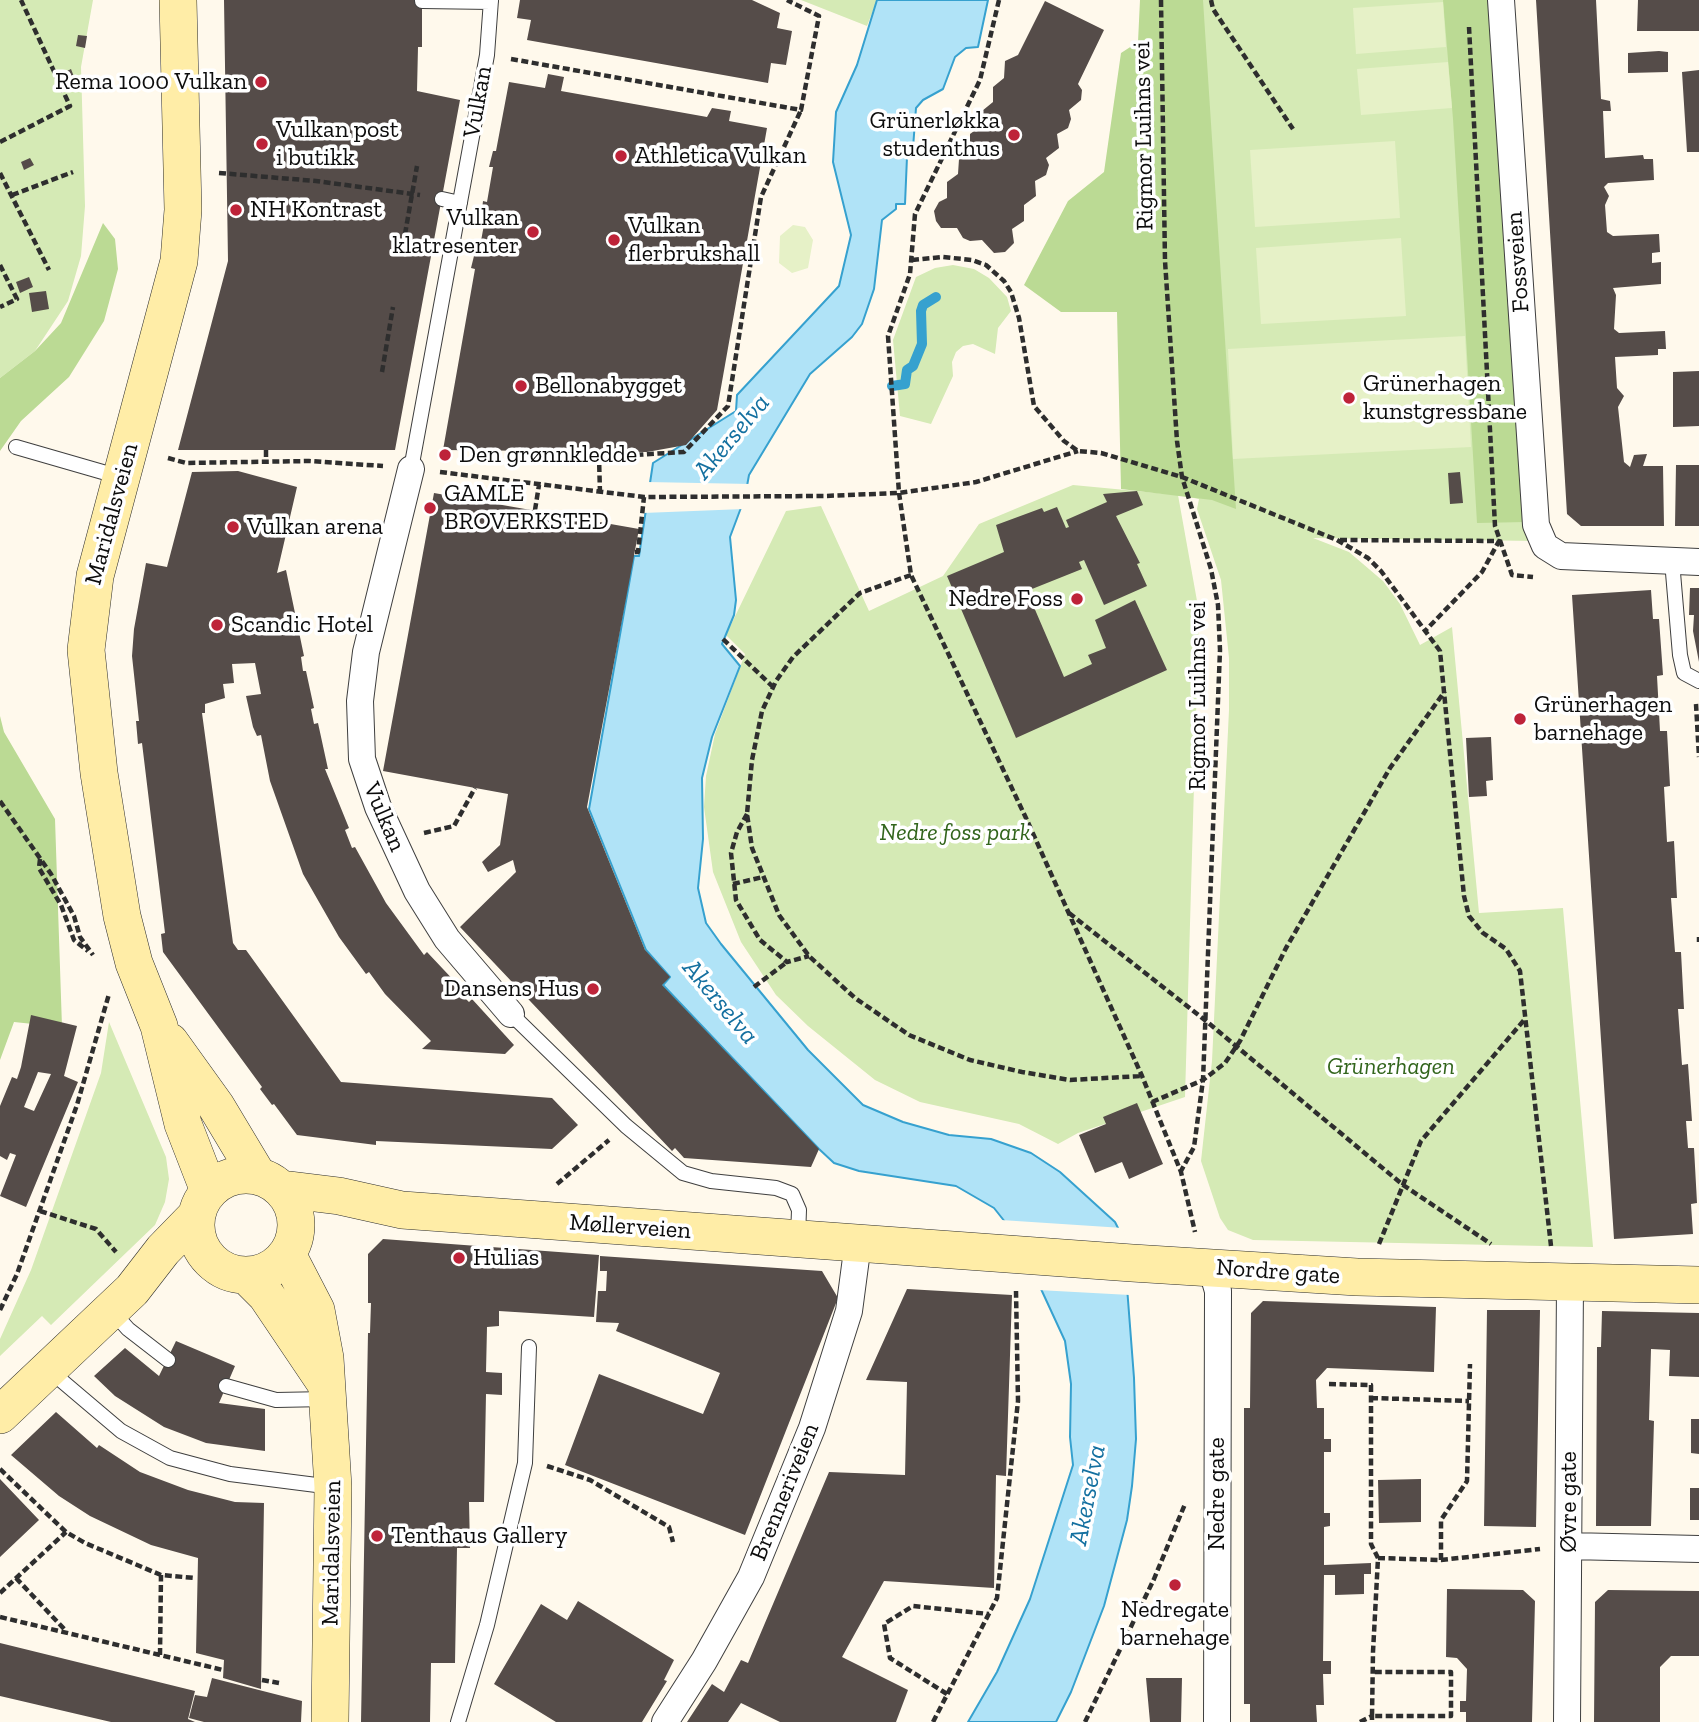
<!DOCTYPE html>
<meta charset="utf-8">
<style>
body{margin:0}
canvas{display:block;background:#fff9ec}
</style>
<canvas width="1699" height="1722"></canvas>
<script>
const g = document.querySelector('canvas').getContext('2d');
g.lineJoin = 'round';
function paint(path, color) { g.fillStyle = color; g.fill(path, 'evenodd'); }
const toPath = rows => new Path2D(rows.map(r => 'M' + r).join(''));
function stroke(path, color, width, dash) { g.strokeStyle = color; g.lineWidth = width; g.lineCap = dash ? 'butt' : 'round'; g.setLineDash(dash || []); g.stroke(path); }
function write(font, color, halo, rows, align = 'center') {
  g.font = font + ' "Zilla Slab",serif'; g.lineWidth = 7; g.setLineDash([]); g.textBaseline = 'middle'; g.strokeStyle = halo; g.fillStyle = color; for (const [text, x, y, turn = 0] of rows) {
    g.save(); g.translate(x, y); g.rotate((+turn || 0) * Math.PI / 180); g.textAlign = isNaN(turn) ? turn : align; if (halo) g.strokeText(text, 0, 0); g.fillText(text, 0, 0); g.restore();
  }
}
const green = toPath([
 [0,0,93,0,81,67,85,206,81,256,68,301,35,351,0,378],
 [801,0,877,0,867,26],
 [1187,0,1500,0,1536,541,1313,538,1349,552,1383,581,1400,604,1420,645,1452,627,1479,913,1563,908,1593,1247,1253,1240,1228,1230,1220,1218,1201,1161,1212,1061,1229,710,1229,658,1221,580,1197,509,1199,499,1178,495,1199,612,1185,1097,1078,1133,1058,1144,1019,1124,920,1102,875,1080,808,1026,776,995,741,942,713,872,704,807,706,776,715,734,745,654,726,635,786,511,821,506,869,611,943,576,979,524,1073,485,1178,495],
 [953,265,974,269,989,278,1007,297,1011,311,998,328,995,354,973,344,963,346,956,352,952,362,953,376,931,424,900,416,893,340,916,277,935,268],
 [109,1022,166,1157,169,1179,165,1202,155,1225,51,1325,42,1316,0,1356,0,1339,31,1270,101,1073]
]);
const forest = toPath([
 [1140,0,1203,0,1236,509,1212,500,1121,489,1117,312,1061,312,1024,285,1068,201,1104,172,1121,53,1138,42],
 [1443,0,1491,0,1526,522,1477,523,1453,119],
 [103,223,115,239,118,269,104,321,69,377,21,421,0,451,0,378,35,351,61,323],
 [0,716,4,732,55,819,62,1027,14,1022,0,1060]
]);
const pitch = toPath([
 [1443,2,1446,47,1356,54,1353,8],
 [1448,62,1452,108,1361,115,1357,69],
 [1395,141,1400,218,1255,227,1250,150],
 [793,225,805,227,813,240,808,268,792,273,779,263,780,236],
 [1401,238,1406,316,1261,324,1256,248],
 [1465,336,1471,447,1233,459,1228,349]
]);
const water = toPath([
 [877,0,988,0,978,47,966,48,955,57,943,89,923,100,916,108,913,148,907,157,905,204,896,204,896,209,882,220,874,289,862,324,852,337,810,374,749,475,745,497,730,537,736,600,734,615,722,644,740,666,712,737,702,778,703,839,698,888,706,923,721,944,808,1050,863,1105,903,1122,949,1135,991,1139,1031,1153,1060,1172,1115,1222,1119,1230,1124,1248,1134,1378,1136,1439,1132,1486,1127,1520,1104,1606,1071,1692,1056,1722,968,1722,997,1672,1030,1599,1073,1465,1070,1437,1071,1384,1065,1341,1017,1237,994,1208,956,1186,859,1171,834,1163,819,1149,663,985,670,977,646,950,589,809,634,556,639,556,653,463,736,411,737,395,839,286,851,235,833,162,836,112,857,65,877,0]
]);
const pier = toPath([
 [647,482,751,484,744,509,643,513],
 [1001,1220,1123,1228,1128,1248,1130,1295,1038,1290,1014,1239]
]);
const stream = toPath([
 [892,386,905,384,907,370,913,366,922,344,921,311,923,305,936,297]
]);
const building = toPath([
 [224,0,422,0,422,47,418,47,417,91,460,100,395,450,178,450,228,261],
 [520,0,752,0,780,13,777,28,792,31,786,65,771,63,768,83,527,40,531,20,517,18],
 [1536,0,1596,0,1601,99,1610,101,1611,111,1603,111,1605,158,1643,155,1644,159,1653,159,1654,180,1608,183,1604,187,1609,196,1605,205,1607,232,1613,236,1659,234,1660,252,1652,253,1652,263,1661,262,1661,284,1613,288,1616,295,1614,329,1619,333,1665,331,1666,349,1658,349,1658,355,1615,357,1617,388,1624,396,1618,407,1624,462,1630,467,1634,455,1647,454,1643,466,1663,466,1664,526,1581,526,1567,514],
 [1638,0,1699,0,1699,31,1637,31],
 [1045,1,1104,30,1078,84,1082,90,1081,100,1069,110,1071,119,1068,128,1057,134,1059,148,1046,158,1049,165,1046,175,1035,181,1036,196,1024,205,1024,221,1012,229,1014,243,1005,252,994,253,982,240,970,241,963,238,957,228,941,228,936,221,934,211,939,202,947,198,947,182,958,174,959,159,970,150,970,134,981,126,982,111,993,102,993,87,1004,78,1005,61,1018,55],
 [78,35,87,36,85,48,76,46],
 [1659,51,1668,52,1668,72,1628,73,1628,53],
 [71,69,76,82,67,86,61,74],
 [1699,70,1699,152,1687,152,1682,72],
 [548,74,564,77,561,91,707,117,712,108,731,111,729,121,767,128,717,410,686,445,647,452,443,450,475,269,471,268,475,252,479,252,485,219,481,218,483,201,487,202,493,167,489,167,493,151,496,151,509,82,545,88],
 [30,158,34,165,24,170,21,162],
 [29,277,33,287,20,293,16,282],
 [46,291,49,309,32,312,29,293],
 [1699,371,1699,426,1673,427,1673,372],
 [1676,465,1699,465,1699,526,1675,526],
 [238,471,297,487,277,573,286,570,304,656,301,657,303,671,306,671,314,708,311,709,314,724,318,723,328,769,325,769,349,828,345,830,352,848,355,847,386,903,424,955,427,952,459,986,456,989,469,1002,472,999,514,1045,505,1054,422,1049,431,1041,385,994,369,972,366,974,339,937,303,874,270,781,261,735,257,736,253,727,246,696,261,694,255,663,232,664,234,683,223,684,225,698,205,704,205,713,202,713,233,943,238,950,246,950,341,1082,552,1098,578,1125,552,1149,376,1141,376,1145,297,1135,274,1104,272,1105,260,1089,262,1087,163,952,161,934,165,933,142,743,138,744,136,721,139,721,132,656,134,629,146,563,167,567,192,472],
 [1460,472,1463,503,1450,504,1448,473],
 [1137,491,1143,505,1116,516,1140,563,1137,564,1147,586,1104,605,1084,560,1079,562,1082,569,1027,591,1064,677,1092,664,1088,655,1106,648,1095,620,1135,600,1167,670,1016,738,947,576,1004,552,996,525,1042,508,1044,512,1057,507,1066,528,1069,527,1066,520,1107,502,1103,494],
 [434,493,639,529,587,807,645,950,670,977,662,985,819,1149,811,1167,684,1158,675,1148,672,1151,460,927,516,872,513,860,488,872,482,862,500,845,508,794,383,771],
 [1690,588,1699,588,1699,662,1693,631,1694,615,1689,615],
 [1651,590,1653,619,1659,619,1663,675,1657,676,1660,731,1667,731,1670,786,1664,787,1667,842,1674,841,1677,898,1671,898,1675,952,1681,952,1684,1009,1678,1009,1682,1065,1688,1064,1692,1121,1686,1121,1688,1148,1694,1148,1697,1203,1691,1204,1693,1234,1614,1239,1572,595],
 [1491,737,1493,780,1486,781,1487,796,1469,797,1466,738],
 [31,1015,77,1026,64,1076,78,1082,26,1207,0,1196,16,1155,10,1153,7,1160,0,1156,0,1106,12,1077,17,1079,21,1067],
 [38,1072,51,1074,34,1111,24,1107],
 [1137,1103,1163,1164,1129,1179,1122,1162,1095,1173,1079,1135,1106,1124,1103,1117],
 [383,1239,599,1255,594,1317,499,1311,499,1326,487,1327,486,1372,502,1373,502,1395,486,1394,484,1502,469,1502,470,1548,457,1548,455,1663,431,1663,430,1722,361,1722,368,1333,370,1333,371,1303,368,1303,368,1254],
 [600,1256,822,1271,838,1298,745,1535,565,1465,599,1374,703,1414,720,1373,616,1331,619,1323,596,1322,598,1291,606,1291,607,1271,600,1271],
 [907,1289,1012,1295,1006,1476,996,1475,994,1588,884,1581,842,1657,908,1690,896,1722,780,1722,741,1703,728,1722,687,1722,712,1684,724,1692,741,1660,748,1663,829,1472,905,1475,907,1382,866,1380],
 [1263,1301,1436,1307,1434,1372,1327,1368,1316,1380,1317,1408,1324,1408,1324,1439,1331,1439,1331,1452,1324,1452,1324,1513,1330,1513,1330,1526,1324,1527,1324,1565,1371,1563,1371,1574,1364,1574,1364,1594,1335,1595,1335,1575,1324,1575,1323,1661,1331,1661,1331,1674,1323,1674,1324,1705,1316,1705,1317,1722,1250,1722,1250,1704,1244,1704,1244,1408,1250,1408,1251,1313],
 [1487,1310,1540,1310,1536,1527,1484,1526],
 [1602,1311,1699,1313,1699,1377,1669,1376,1670,1350,1651,1349,1649,1420,1654,1421,1651,1526,1596,1526,1597,1347,1601,1347],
 [176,1341,235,1366,219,1403,265,1409,265,1451,206,1443,164,1427,115,1396,94,1376,125,1348,159,1376],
 [56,1412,97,1448,99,1445,140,1472,188,1490,235,1502,264,1503,261,1689,223,1678,224,1660,196,1653,198,1558,151,1545,90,1516,59,1496,11,1455],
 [1691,1419,1699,1419,1699,1454,1691,1453],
 [0,1479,39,1520,0,1557],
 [1421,1479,1421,1522,1379,1523,1378,1480],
 [1690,1488,1699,1488,1699,1520,1690,1520],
 [1447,1589,1523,1590,1535,1601,1532,1722,1466,1722,1466,1712,1460,1712,1460,1701,1466,1701,1467,1669,1457,1658,1446,1657],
 [1608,1590,1699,1591,1699,1656,1671,1656,1660,1667,1660,1722,1594,1722,1595,1602],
 [578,1601,674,1660,664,1680,667,1681,642,1722,556,1722,494,1684,541,1604,567,1620],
 [0,1643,195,1691,188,1719,195,1722,111,1722,0,1696],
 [212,1678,302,1701,301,1722,204,1722,189,1718,195,1695,207,1697],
 [1146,1678,1182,1678,1181,1722,1150,1722]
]);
const path = toPath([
 [999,0,980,80,915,214,910,274,888,336,899,493,911,575,1026,818,1142,1076,1181,1172,1195,1232],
 [1161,0,1165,261,1177,441,1182,477,1211,569,1218,605,1220,650,1203,1080,1194,1147,1181,1171],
 [1211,0,1213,9,1293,129],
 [1469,27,1495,526,1512,575,1533,577],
 [511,59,801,110,819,16,787,0],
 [0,142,70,106,21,0],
 [0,173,49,270],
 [219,173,316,181,420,195],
 [12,195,73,172],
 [405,234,417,166],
 [912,260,943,257,972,260,986,265,1004,281,1011,292,1019,318,1034,406,1064,441,1078,451,1101,453,1182,477,1337,540,1368,558,1381,571,1440,651,1464,896,1469,916,1483,933,1506,949,1520,971,1551,1246],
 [0,265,17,299,0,307],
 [382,372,393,307],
 [266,450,266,461],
 [168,458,186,463,309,461,383,466],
 [440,472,644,497,824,496,899,493,976,482,1078,451],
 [600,493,599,457,684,452,728,406,761,197,801,110],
 [535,510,539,485],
 [1340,540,1499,541,1482,572,1425,631],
 [635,552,638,552,644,497],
 [911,575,860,593,793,657,776,681,762,711,752,760,747,814,752,848,779,915,809,956,855,998,909,1035,970,1060,1022,1072,1070,1080,1142,1076],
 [723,639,773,687],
 [1696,704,1699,757],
 [0,801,51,874,74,916,80,937,93,955],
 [747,814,737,832,731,853,736,900,760,940,787,962,809,956],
 [424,833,454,826,475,788],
 [40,859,39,868,61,905,74,940,88,951],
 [733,884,763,877],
 [1069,913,1206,1021,1403,1185,1491,1244],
 [1699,937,1699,942],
 [754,987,787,962],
 [1152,1102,1203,1080,1225,1063,1240,1041,1286,948,1390,768,1445,691],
 [557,1184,609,1140],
 [40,1211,96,1229,116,1252],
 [1379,1244,1421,1141,1525,1019],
 [0,1310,17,1274,77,1105,109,994],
 [1329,1384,1371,1385,1371,1544,1378,1558,1373,1652,1372,1716,1451,1716,1451,1672,1373,1672],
 [1371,1398,1469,1401],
 [547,1466,590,1480,669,1527,673,1542],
 [0,1469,66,1532,85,1543,161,1575,195,1578],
 [1378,1558,1441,1560,1540,1549],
 [1441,1560,1441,1520,1467,1481,1470,1364],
 [16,1578,66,1631],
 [0,1593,66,1532],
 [0,1617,223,1670],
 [160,1655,161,1575],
 [262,1680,279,1683],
 [947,1694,890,1658,884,1624,913,1606,989,1614],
 [933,1722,997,1598,1018,1401,1016,1291],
 [1085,1722,1154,1579,1185,1504],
 [1360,1722,1372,1716,1372,1722]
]);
const lane = toPath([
 [422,1,491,2],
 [442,199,460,203],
 [16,447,120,477],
 [411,469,487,55,491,0],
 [1672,561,1680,655,1684,673,1699,681],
 [511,1014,626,1126,683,1173,711,1181,776,1188,792,1194,799,1210,798,1237],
 [111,1310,128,1329,168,1360],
 [49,1370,121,1431,170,1458,230,1474,332,1487],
 [226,1386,276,1400,327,1399],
 [458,1722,487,1625,525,1463,529,1347]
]);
const street = toPath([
 [1501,0,1536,525,1545,546,1561,556,1699,562],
 [411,469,366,652,360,701,362,759,378,807,417,891,447,939,511,1014],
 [1211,1267,1218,1291,1217,1722],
 [1569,1546,1699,1549],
 [665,1722,704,1661,751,1577,812,1428,849,1311,858,1243],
 [1567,1722,1570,1283]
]);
const secondary = toPath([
 [178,0,183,210,179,261,95,576,86,650,99,773,122,916,134,963,159,1026,183,1124,209,1191],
 [170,1042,216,1106,258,1176],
 '196 1225a50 50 0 1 1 100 0a50 50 0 1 1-100 0Z',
 [282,1189,339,1196,402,1210,1132,1263,1357,1277,1699,1285],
 [287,1254,316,1310,325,1358,333,1487,330,1722],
 [246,1275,266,1295,324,1381],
 [0,1415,132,1290,163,1250,197,1215]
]);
const markers = [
 [261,82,7,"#be2339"],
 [1014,135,7,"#be2339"],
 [262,144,7,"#be2339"],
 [621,156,7,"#be2339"],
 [236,210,7,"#be2339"],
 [533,232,7,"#be2339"],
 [614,240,7,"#be2339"],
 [521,386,7,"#be2339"],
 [1349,398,7,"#be2339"],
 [445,455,7,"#be2339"],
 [430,508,7,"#be2339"],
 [233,527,7,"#be2339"],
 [1077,599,7,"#be2339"],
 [217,625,7,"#be2339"],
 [1520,719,7,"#be2339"],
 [593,989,7,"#be2339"],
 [459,1258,7,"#be2339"],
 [377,1536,7,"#be2339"],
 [1175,1585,7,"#be2339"]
];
const poiNames = [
 ["Rema 1000 Vulkan",247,82,"right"],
 ["Grünerløkka",1000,121,"right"],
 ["studenthus",1000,149,"right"],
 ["Vulkan post",276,130],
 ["i butikk",276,158],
 ["Athletica Vulkan",635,156],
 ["NH Kontrast",250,210],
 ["Vulkan",519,218,"right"],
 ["klatresenter",519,246,"right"],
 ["Vulkan",628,226],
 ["flerbrukshall",628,254],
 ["Grünerhagen",1363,384],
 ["kunstgressbane",1363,412],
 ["Bellonabygget",535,386],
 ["Den grønnkledde",459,455],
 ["GAMLE",444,494],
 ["BROVERKSTED",444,522],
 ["Vulkan arena",247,527],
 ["Nedre Foss",1063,599,"right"],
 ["Scandic Hotel",231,625],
 ["Grünerhagen",1534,705],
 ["barnehage",1534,733],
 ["Dansens Hus",579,989,"right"],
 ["Hulias",473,1258],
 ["Tenthaus Gallery",391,1536],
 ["Nedregate",1175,1610,"center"],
 ["barnehage",1175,1638,"center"]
];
const streetNames = [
 ["Vulkan",478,102,-80],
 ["Rigmor Luihns vei",1144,136,-91],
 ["Fossveien",1518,262,-94],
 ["Maridalsveien",112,514,-75],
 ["Rigmor Luihns vei",1198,696,-90],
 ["Vulkan",384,817,67],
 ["Møllerveien",630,1227,4],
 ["Nordre gate",1278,1272,4],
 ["Brenneriveien",785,1492,-68],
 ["Nedre gate",1217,1494,-90],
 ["Øvre gate",1569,1502,-90],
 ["Maridalsveien",332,1553,-89]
];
const parkNames = [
 ["Nedre foss park",955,833],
 ["Grünerhagen",1391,1067]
];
const waterNames = [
 ["Akerselva",732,437,-50],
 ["Akerselva",720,1002,50],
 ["Akerselva",1088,1495,-79]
];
paint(green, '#d5eab5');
paint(forest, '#bbda94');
paint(pitch, '#e6f1c7');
paint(water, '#b0e3f7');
stroke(water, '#36a1cf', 2);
paint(pier, '#fff9ec');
stroke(stream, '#36a1cf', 10);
paint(building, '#554c49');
stroke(lane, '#3f3f3f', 16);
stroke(street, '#3f3f3f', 28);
stroke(secondary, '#2e2e2e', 38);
stroke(path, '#2e2e2e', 4.5, [7, 3.5]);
stroke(lane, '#fff', 14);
stroke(street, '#fff', 26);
stroke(secondary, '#ffeda7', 37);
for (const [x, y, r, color] of markers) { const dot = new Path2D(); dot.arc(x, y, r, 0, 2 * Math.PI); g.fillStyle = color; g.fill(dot); stroke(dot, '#fff', 2.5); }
write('24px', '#0c0c0c', '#fff', poiNames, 'left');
write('24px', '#0c0c0c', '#fff', streetNames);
write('italic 24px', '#32651c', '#fff', parkNames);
write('italic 26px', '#1470a0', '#fff', waterNames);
</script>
